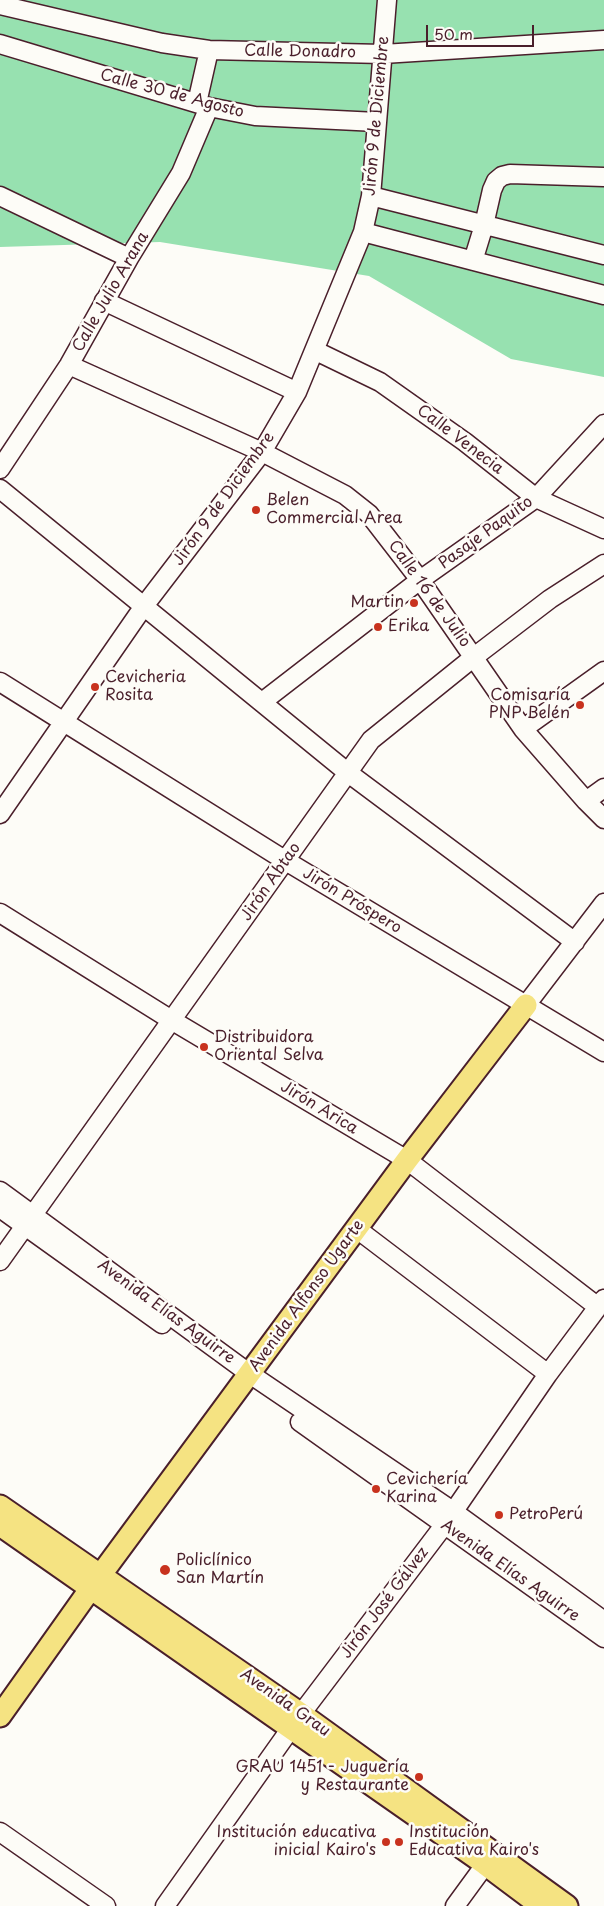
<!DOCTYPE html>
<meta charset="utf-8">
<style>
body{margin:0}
#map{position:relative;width:604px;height:1906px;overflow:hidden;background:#fdfcf7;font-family:"Playpen Sans",sans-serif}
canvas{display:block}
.scale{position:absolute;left:426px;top:25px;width:108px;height:22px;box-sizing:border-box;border:2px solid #4a1f2b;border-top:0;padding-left:6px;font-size:15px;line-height:18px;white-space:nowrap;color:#4a1f2b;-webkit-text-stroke:4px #fdfcf7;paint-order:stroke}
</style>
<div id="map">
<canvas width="604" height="1906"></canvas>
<div class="scale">50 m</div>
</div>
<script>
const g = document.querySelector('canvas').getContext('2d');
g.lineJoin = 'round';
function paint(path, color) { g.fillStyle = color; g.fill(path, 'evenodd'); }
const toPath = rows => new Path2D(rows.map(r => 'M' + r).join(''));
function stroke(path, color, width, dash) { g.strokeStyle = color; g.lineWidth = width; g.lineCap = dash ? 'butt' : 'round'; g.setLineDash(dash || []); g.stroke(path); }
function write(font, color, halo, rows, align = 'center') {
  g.font = font + ' "Playpen Sans",sans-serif'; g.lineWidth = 5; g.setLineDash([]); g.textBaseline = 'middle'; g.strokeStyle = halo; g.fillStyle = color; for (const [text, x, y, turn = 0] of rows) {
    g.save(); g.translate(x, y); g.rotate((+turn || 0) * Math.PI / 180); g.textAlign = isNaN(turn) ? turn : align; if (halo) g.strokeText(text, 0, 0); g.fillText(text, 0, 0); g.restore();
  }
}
const green = toPath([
 [0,0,604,0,604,377,511,359,369,276,160,242,0,247]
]);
const minor = toPath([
 [0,5,162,43,209,50,383,54,604,40],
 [0,44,209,107,255,116,377,122],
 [197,103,209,50],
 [0,196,129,258],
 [371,196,604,255],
 [363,232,604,295],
 [473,261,484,225,492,190,496,181,502,176,510,174,604,177],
 [104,301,297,392],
 [316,351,380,382,465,442,536,498,604,529],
 [69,365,262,452,345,495,369,514,420,580,523,729,586,801,604,819],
 [0,469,69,365,129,258,181,173,209,107],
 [0,489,347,772,575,942],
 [0,682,286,861,604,1052],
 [262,702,420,580,536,498,604,424],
 [523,729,604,671],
 [586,801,604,788],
 [0,814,144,606,262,452,297,392,363,232,371,196,387,0],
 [0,913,173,1021,407,1160,598,1307],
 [526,1005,604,903],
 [0,1191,250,1374,454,1512,604,1621],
 [0,1208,162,1324],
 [357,1229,548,1374],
 [0,1261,371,740,474,657,550,599,604,564],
 [300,1422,604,1638],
 [0,1832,106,1906],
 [165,1906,301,1714,445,1524,548,1374,604,1299],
 [455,1906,493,1854]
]);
const major = toPath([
 [0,1506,301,1714,567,1906],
 [0,1525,485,1864,541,1906],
 [0,1716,91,1588,407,1160,526,1005]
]);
const markers = [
 [256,510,5,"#c8321e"],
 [414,603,5,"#c8321e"],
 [378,627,5,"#c8321e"],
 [95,687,5,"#c8321e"],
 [580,705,5,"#c8321e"],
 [204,1047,5,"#c8321e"],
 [376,1489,5,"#c8321e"],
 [499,1515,5,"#c8321e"],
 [165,1570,6,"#c8321e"],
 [419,1777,5,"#c8321e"],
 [386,1842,5,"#c8321e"],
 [399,1842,5,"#c8321e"]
];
const streetNames = [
 ["Calle Donadro",300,52,1],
 ["Calle 30 de Agosto",172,94,15],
 ["Jirón 9 de Diciembre",377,116,-85],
 ["Calle Julio Arana",111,292,-60],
 ["Calle Venecia",460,440,37],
 ["Jirón 9 de Diciembre",224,499,-54],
 ["Pasaje Paquito",486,533,-36],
 ["Calle 16 de Julio",429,594,54],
 ["Jirón Abtao",271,882,-55],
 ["Jirón Próspero",352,901,31],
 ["Jirón Arica",319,1108,31],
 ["Avenida Alfonso Ugarte",307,1296,-54],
 ["Avenida Elías Aguirre",166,1312,36],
 ["Avenida Elías Aguirre",510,1571,35],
 ["Jirón José Gálvez",385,1603,-53],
 ["Avenida Grau",285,1703,35]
];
const poiNames = [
 ["Belen",266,501],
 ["Commercial Area",266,519],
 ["Martin",404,603,"right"],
 ["Erika",388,627],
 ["Cevicheria",105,678],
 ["Rosita",105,696],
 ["Comisaría",570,696,"right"],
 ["PNP Belén",570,714,"right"],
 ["Distribuidora",214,1038],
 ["Oriental Selva",214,1056],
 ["Cevichería",386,1480],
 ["Karina",386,1498],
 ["PetroPerú",509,1515],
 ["Policlínico",176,1561],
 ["San Martín",176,1579],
 ["GRAU 1451 - Juguería",409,1768,"right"],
 ["y Restaurante",409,1786,"right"],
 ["Institución educativa",376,1833,"right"],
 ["inicial Kairo's",376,1851,"right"],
 ["Institución",409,1833],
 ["Educativa Kairo's",409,1851]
];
paint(green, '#97e1b0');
stroke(minor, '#4a1f2b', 21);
stroke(major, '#4a1f2b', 25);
stroke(minor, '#fdfcf7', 18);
stroke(major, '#f5e382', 21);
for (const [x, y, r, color] of markers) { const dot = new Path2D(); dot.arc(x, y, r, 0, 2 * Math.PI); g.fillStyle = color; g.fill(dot); stroke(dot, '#fdfcf7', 2); }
write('16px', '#4a1f2b', '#fdfcf7', streetNames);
write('16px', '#4a1f2b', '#fdfcf7', poiNames, 'left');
</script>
